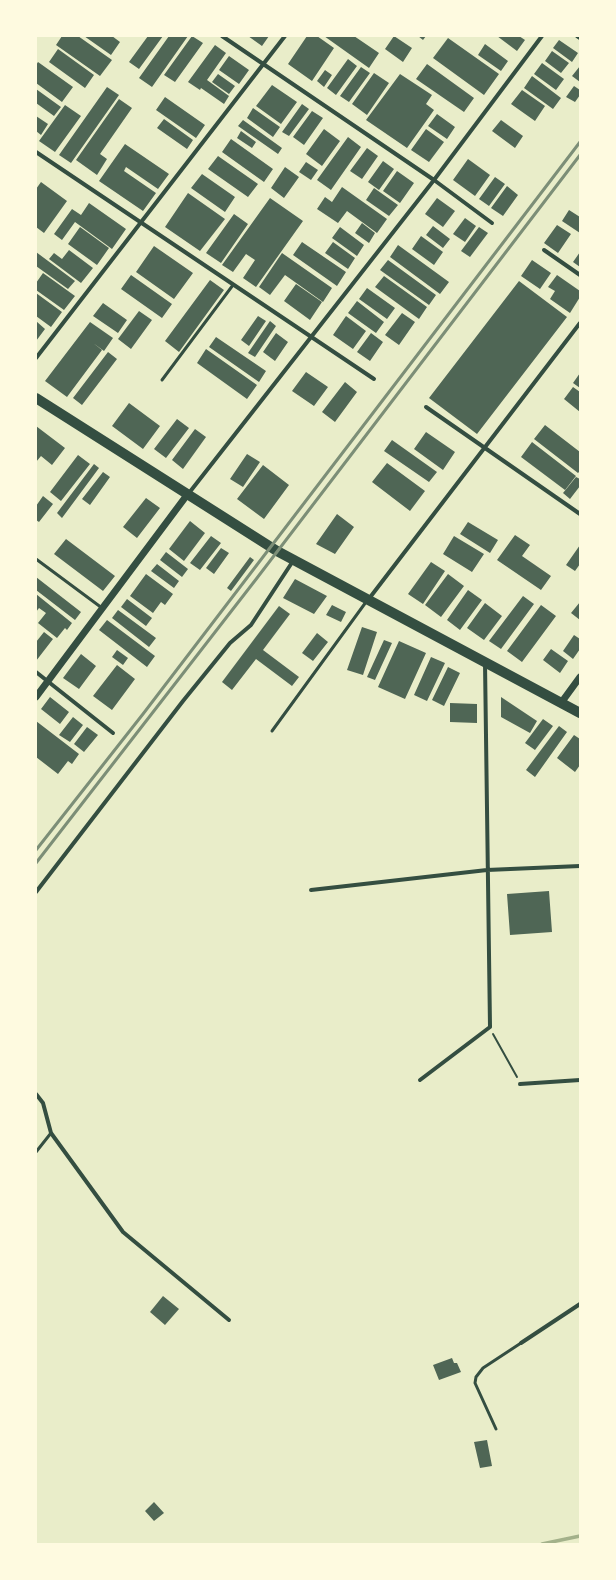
<!DOCTYPE html>
<style>
body{margin:0}
#map{position:relative;width:616px;height:1580px;overflow:hidden;background:#e9edc9;font-family:Mulish,sans-serif}
canvas{display:block}
.frame{position:absolute;inset:0;border:37px solid #fefae0;pointer-events:none}
</style>
<div id="map">
<canvas width="616" height="1580"></canvas>
<div class="frame"></div>
</div>
<script>
const g = document.querySelector('canvas').getContext('2d');
g.lineJoin = 'round';
const toPath = rows => new Path2D(rows.map(r => 'M' + r).join(''));
function stroke(path, color, width, dash) { g.strokeStyle = color; g.lineWidth = width; g.lineCap = dash ? 'butt' : 'round'; g.setLineDash(dash || []); g.stroke(path); }
function paint(path, color) { g.fillStyle = color; g.fill(path, 'evenodd'); }
const stream = toPath([
 [542,1544,580,1536]
]);
const building = toPath([
 [62,36,78,36,112,60,100,76,56,45],
 [84,36,112,36,120,42,111,55],
 [148,36,163,36,139,69,129,62],
 [169,36,188,36,152,87,139,78],
 [192,36,203,43,175,82,164,75],
 [248,36,269,36,262,46],
 [307,36,317,36,334,48,312,81,288,64],
 [324,36,354,36,379,53,369,68],
 [394,36,412,48,403,62,385,49],
 [418,36,426,36,423,40],
 [497,36,519,36,525,40,517,51],
 [448,38,499,74,484,95,433,58],
 [559,40,578,53,572,62,553,48],
 [485,44,508,61,501,71,478,55],
 [215,45,226,53,207,80,229,96,224,104,201,88,200,90,188,82],
 [58,49,94,75,85,88,49,62],
 [552,51,569,63,561,73,545,61],
 [229,56,249,70,239,84,219,70],
 [348,59,357,66,336,95,327,88],
 [38,62,73,87,62,102,36,83,36,65],
 [542,63,564,79,556,90,534,74],
 [427,64,474,98,464,112,416,79],
 [580,66,580,82,572,76],
 [361,67,370,73,349,102,340,96],
 [325,70,332,75,324,87,317,81],
 [374,73,389,83,367,115,352,104],
 [218,74,235,86,229,94,212,82],
 [400,74,432,95,426,104,434,110,407,148,366,120],
 [532,76,561,98,553,109,524,88],
 [272,85,297,102,281,124,256,106],
 [574,86,580,90,580,95,575,102,566,97],
 [107,87,119,95,71,163,59,155],
 [36,89,61,107,54,116,36,103],
 [522,90,545,106,535,121,511,104],
 [165,97,205,125,196,138,156,110],
 [119,99,132,108,100,154,107,159,97,175,76,160],
 [302,104,309,109,289,136,282,132],
 [65,105,81,116,55,152,39,141],
 [253,108,280,127,273,137,247,118],
 [312,111,323,118,304,145,293,137],
 [437,114,455,127,447,139,428,126],
 [36,116,48,124,41,135,36,131],
 [164,119,193,140,187,149,157,128],
 [243,120,282,148,278,154,238,126],
 [501,120,523,136,515,148,492,131],
 [324,129,340,141,322,166,306,154],
 [426,129,444,142,429,162,411,150],
 [241,131,256,142,252,148,237,138],
 [348,137,361,147,331,190,317,180],
 [231,139,273,169,264,182,222,152],
 [125,144,169,174,158,189,126,167,124,171,156,193,143,211,99,181],
 [367,148,378,156,362,179,350,171],
 [218,156,258,184,248,197,208,169],
 [468,159,490,175,475,196,453,180],
 [383,161,394,169,379,190,368,182],
 [306,162,318,170,311,180,299,172],
 [285,167,299,177,284,198,271,188],
 [397,171,414,183,400,203,383,191],
 [202,174,235,197,225,212,191,188],
 [495,177,505,184,489,206,479,199],
 [41,182,67,201,44,233,36,227,36,189],
 [507,186,518,195,503,216,491,208],
 [342,187,387,219,377,233,347,211,338,223,317,209,325,197,332,202],
 [374,188,398,205,389,216,366,200],
 [188,193,225,219,200,251,165,227],
 [270,198,303,221,256,287,243,278,255,260,246,254,233,272,222,265],
 [437,198,455,211,443,227,425,214],
 [89,203,126,229,112,249,75,222,62,240,54,234,72,209,81,215],
 [569,210,580,217,580,233,562,221],
 [234,214,248,224,221,263,206,253],
 [465,218,476,226,465,242,453,234],
 [362,223,375,233,369,243,355,233],
 [557,225,571,234,558,253,544,243],
 [433,226,450,239,443,248,426,235],
 [80,227,109,248,97,265,68,244],
 [340,227,364,245,357,256,332,238],
 [479,227,488,233,470,257,461,251],
 [421,236,443,252,434,265,412,249],
 [302,242,346,272,337,286,293,255],
 [333,242,355,258,348,269,325,253],
 [398,245,449,282,440,294,390,257],
 [154,246,193,273,174,299,136,272],
 [69,250,93,268,81,283,49,259,54,253,62,259],
 [36,252,75,281,68,289,36,266],
 [580,252,580,267,573,262],
 [282,253,332,288,323,302,285,275,270,295,259,287],
 [388,260,436,295,429,305,380,270],
 [532,260,551,273,540,289,521,276],
 [43,273,75,296,64,310,36,290,36,283],
 [131,275,172,304,162,318,121,289],
 [557,275,580,291,580,297,570,313,550,299,555,291,548,287],
 [384,276,427,307,419,319,375,287],
 [210,280,224,290,179,352,165,341],
 [519,281,567,317,477,434,429,398],
 [296,284,322,302,310,320,284,301],
 [367,288,395,308,387,319,359,299],
 [36,293,62,312,51,327,36,316],
 [357,301,384,322,376,333,348,313],
 [103,303,127,320,118,333,93,316],
 [139,311,152,320,131,349,118,339],
 [402,313,415,322,399,345,385,335],
 [258,316,266,321,249,346,241,340],
 [346,316,366,331,353,349,333,335],
 [36,321,45,329,36,341],
 [270,321,276,326,255,357,248,353],
 [90,322,113,338,104,351,93,343,102,350,67,397,45,381],
 [276,333,288,342,275,361,263,352],
 [371,333,383,342,370,361,357,352],
 [216,337,266,371,259,382,209,347],
 [206,349,257,385,247,399,197,363],
 [108,352,117,359,82,405,73,398],
 [306,372,328,387,314,406,292,391],
 [580,373,580,388,573,383],
 [345,382,357,392,335,422,322,412],
 [573,387,580,392,580,412,564,399],
 [129,403,160,426,143,449,112,426],
 [177,419,189,428,166,458,154,449],
 [545,425,580,452,580,471,578,473,534,439],
 [36,426,65,448,52,465,41,456,36,462],
 [195,429,206,437,183,469,172,460],
 [426,432,455,452,443,470,414,449],
 [392,440,437,472,429,482,384,451],
 [532,442,576,476,565,490,521,457],
 [247,454,260,462,243,487,230,479],
 [78,455,90,464,61,501,50,492],
 [387,463,425,491,410,511,372,482],
 [94,464,99,468,62,518,57,513],
 [263,465,289,485,264,519,237,499],
 [103,472,110,477,90,505,82,499],
 [576,477,580,479,580,486,570,499,563,493],
 [43,496,53,504,39,522,36,520,36,506],
 [146,498,160,508,137,538,123,527],
 [337,514,354,527,335,554,316,544],
 [190,521,205,533,184,561,169,549],
 [468,522,498,540,490,553,460,534],
 [515,535,530,545,522,556,551,576,541,590,497,560],
 [211,536,221,543,200,570,190,563],
 [454,536,484,554,472,572,443,554],
 [66,539,115,576,103,591,54,554],
 [580,545,580,564,575,571,566,565],
 [221,548,229,553,214,574,206,568],
 [166,552,188,569,182,577,160,560],
 [250,557,254,560,231,591,227,588],
 [431,562,445,571,423,604,408,594],
 [157,564,179,581,174,588,151,571],
 [146,574,173,594,165,605,161,602,153,613,130,596],
 [448,574,464,586,441,617,425,605],
 [36,577,81,612,75,620,36,590],
 [295,579,327,596,314,614,283,598],
 [468,590,482,600,460,630,447,620],
 [36,594,72,623,67,630,65,628,57,638,38,623,46,613,39,608,36,612],
 [523,596,534,604,501,649,489,641],
 [127,599,152,618,146,626,121,607],
 [580,602,580,620,571,613],
 [485,603,502,616,484,640,467,628],
 [332,605,346,612,341,622,326,615],
 [541,605,556,616,522,662,507,651],
 [279,606,290,614,263,650,299,677,292,686,256,659,232,690,222,682],
 [118,610,156,638,149,647,112,618],
 [107,620,155,656,147,667,99,630],
 [362,627,377,632,363,675,347,670],
 [44,632,53,639,36,661,36,642],
 [317,633,328,642,313,661,302,653],
 [574,635,580,639,580,649,573,659,563,651],
 [384,640,392,643,375,680,367,677],
 [399,641,426,653,405,699,378,687],
 [551,649,568,661,560,673,543,660],
 [117,650,128,658,123,665,112,657],
 [81,654,96,666,79,689,63,678],
 [431,657,445,663,427,701,414,695],
 [117,665,135,679,112,710,93,696],
 [448,667,460,673,444,706,432,700],
 [50,697,69,712,60,724,41,709],
 [501,697,537,721,530,733,501,717],
 [450,703,477,704,477,723,450,722],
 [73,717,83,725,70,742,59,735],
 [543,719,553,726,535,750,525,743],
 [36,721,79,754,72,764,68,761,58,774,36,757],
 [559,726,567,732,535,777,526,770],
 [87,727,98,735,84,752,74,744],
 [574,735,580,739,580,765,575,772,557,758],
 [549,891,552,932,510,935,507,894],
 [163,1296,179,1309,165,1325,150,1312],
 [452,1358,454,1363,457,1363,461,1372,439,1380,433,1365],
 [487,1440,492,1466,480,1468,474,1442],
 [154,1502,164,1513,154,1521,145,1511]
]);
const path = toPath([
 [493,1034,517,1077]
]);
const service = toPath([
 [162,380,233,285],
 [36,559,102,608],
 [272,731,366,602],
 [36,1152,51,1133],
 [496,1429,475,1383,476,1377,483,1368,521,1343]
]);
const minor = toPath([
 [222,36,434,180,492,223],
 [577,36,580,38],
 [36,152,374,379],
 [544,250,580,275],
 [36,358,285,36],
 [426,407,580,514],
 [189,493,434,180,542,36],
 [368,600,580,323],
 [36,672,113,733],
 [311,890,487,870,580,866],
 [36,892,183,701,230,643,251,625,293,561],
 [420,1080,490,1027,485,663],
 [520,1084,580,1080],
 [36,1094,43,1103,51,1133,123,1232,229,1320],
 [521,1343,580,1304]
]);
const tertiary = toPath([
 [36,697,187,495],
 [561,703,580,677]
]);
const primary = toPath([
 [36,398,277,551,580,713]
]);
const rail = toPath([
 [36,850,143,714,580,142],
 [36,863,257,578,580,155]
]);
stroke(stream, '#a3b18a', 3.5);
paint(building, '#4f6655');
stroke(path, '#344e41', 2);
stroke(service, '#344e41', 3);
stroke(minor, '#344e41', 4);
stroke(tertiary, '#344e41', 7);
stroke(primary, '#344e41', 10);
stroke(rail, '#7c8e77', 3);
</script>
